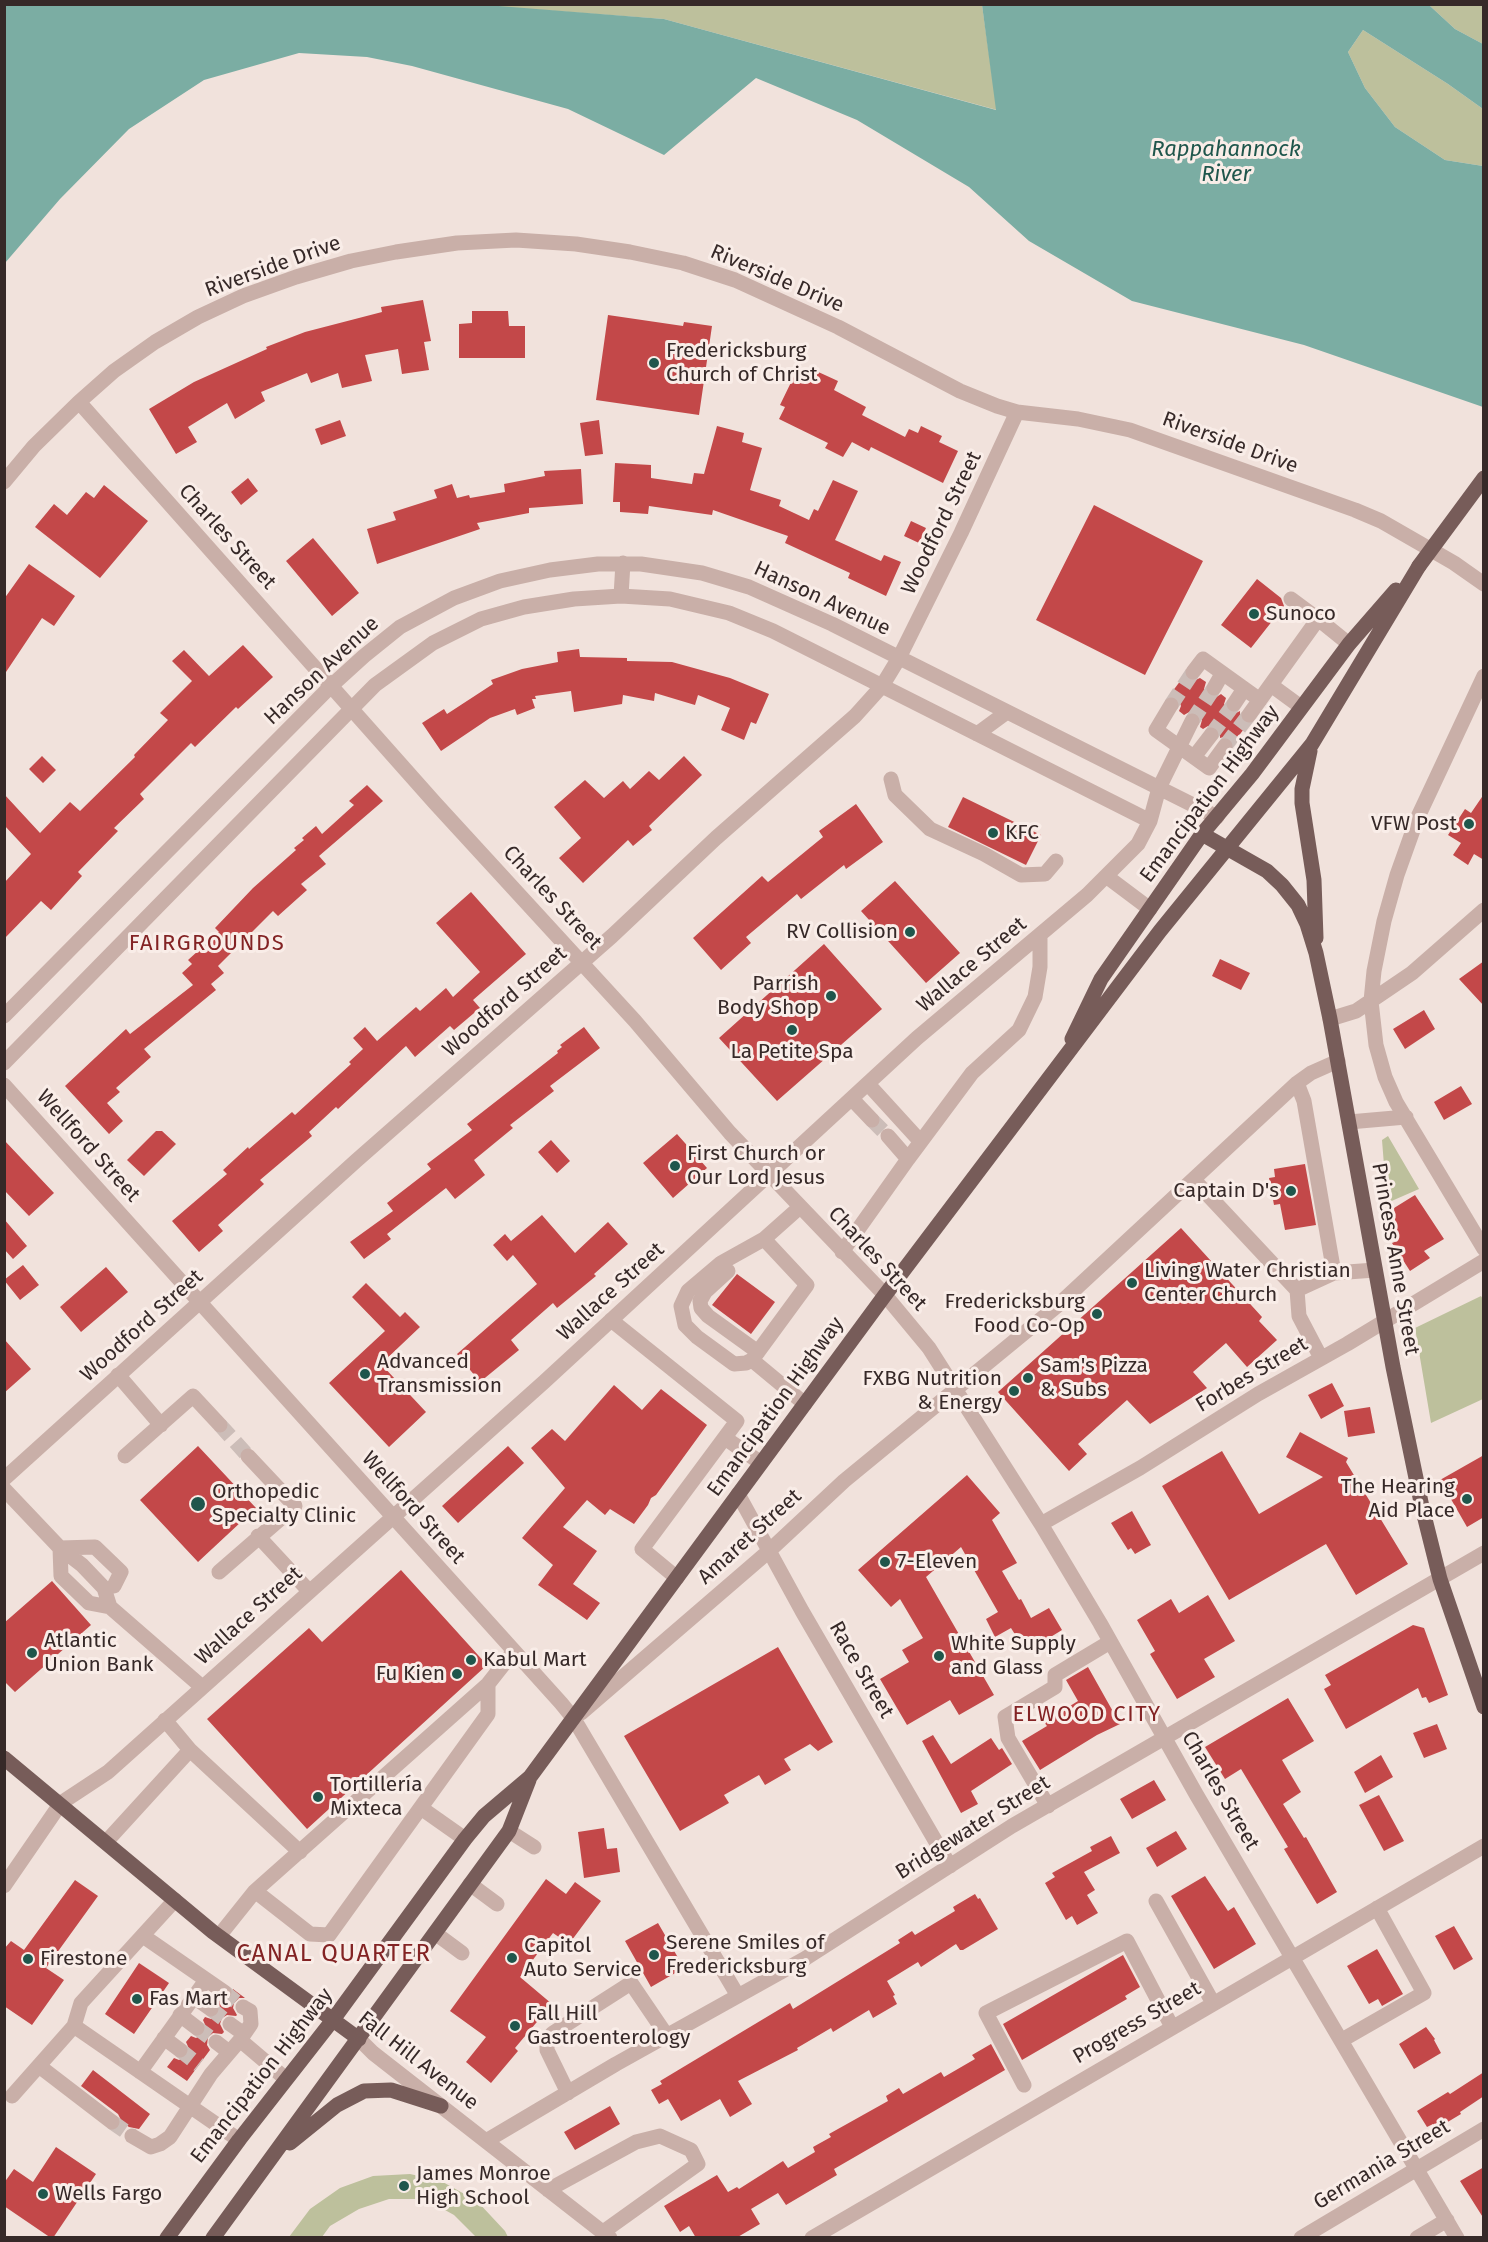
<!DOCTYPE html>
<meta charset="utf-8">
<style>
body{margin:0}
#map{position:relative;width:1488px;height:2242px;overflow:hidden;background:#f1e2dc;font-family:"Fira Sans",sans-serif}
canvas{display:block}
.frame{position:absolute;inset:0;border:6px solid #362928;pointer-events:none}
</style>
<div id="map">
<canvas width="1488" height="2242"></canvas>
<div class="frame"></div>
</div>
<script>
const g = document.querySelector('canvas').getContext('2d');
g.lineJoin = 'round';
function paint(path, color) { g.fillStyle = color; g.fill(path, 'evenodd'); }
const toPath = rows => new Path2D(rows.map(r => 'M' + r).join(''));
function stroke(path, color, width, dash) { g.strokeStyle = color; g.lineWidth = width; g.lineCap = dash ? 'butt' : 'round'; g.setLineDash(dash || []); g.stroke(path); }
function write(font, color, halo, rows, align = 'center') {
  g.font = font + ' "Fira Sans",sans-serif'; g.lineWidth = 6; g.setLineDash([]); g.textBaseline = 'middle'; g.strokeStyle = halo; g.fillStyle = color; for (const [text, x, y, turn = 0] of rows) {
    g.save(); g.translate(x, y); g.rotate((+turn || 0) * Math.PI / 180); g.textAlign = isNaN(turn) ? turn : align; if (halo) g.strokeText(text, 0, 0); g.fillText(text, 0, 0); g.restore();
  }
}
const green = toPath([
 [473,5,982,5,997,110,664,19],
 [1429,5,1483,5,1483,44,1455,29],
 [1363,30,1448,84,1483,109,1483,166,1445,160,1395,127,1365,88,1348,52],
 [1388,1136,1419,1189,1387,1203,1382,1140],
 [1481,1296,1484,1301,1483,1399,1431,1423,1415,1328],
 [410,2174,441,2181,477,2201,505,2231,508,2237,476,2237,454,2215,425,2199,389,2199,359,2209,330,2226,322,2237,289,2237,310,2209,340,2188,373,2176]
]);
const water = toPath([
 [473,4,664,19,996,110,982,5,1429,5,1455,29,1483,44,1483,109,1448,84,1363,30,1348,52,1365,88,1395,127,1445,160,1483,166,1483,407,1304,345,1132,301,1029,241,969,187,857,120,756,78,664,155,568,109,412,66,367,57,299,53,204,80,129,129,60,199,5,263,5,5]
]);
const building = toPath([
 [423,300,431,341,424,342,429,370,402,374,398,349,365,355,372,381,342,388,338,373,311,383,307,373,261,392,265,401,235,419,227,403,188,427,197,442,176,454,149,409,194,382,267,349,266,347,305,332,382,312,381,307],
 [472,311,508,311,509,326,525,326,525,358,459,358,459,324,472,323],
 [608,315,683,326,684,322,712,326,699,415,596,400],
 [797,370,811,377,814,370,838,381,834,390,866,407,862,415,905,437,909,429,918,433,921,426,942,436,939,442,958,451,943,483,871,447,869,451,852,442,843,457,825,448,828,443,779,419,785,407,780,405],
 [340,420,346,436,321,445,315,429],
 [599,420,603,454,585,456,580,423],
 [717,426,744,433,742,442,762,448,750,490,781,500,779,506,809,520,814,509,818,511,833,480,858,491,835,540,881,561,884,555,901,562,886,596,848,578,850,573,785,543,788,536,713,510,712,515,649,506,648,514,620,512,620,502,613,502,615,463,651,465,651,478,692,484,694,473,704,474],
 [581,469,583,504,529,508,529,513,477,523,480,529,377,564,367,529,396,520,393,512,437,498,434,490,452,484,457,498,469,495,470,498,505,492,504,484,545,476,544,471],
 [248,478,258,491,241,505,231,492],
 [104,485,148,521,100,578,35,527,54,504,67,515,86,492,94,498],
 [1094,505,1203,561,1145,675,1036,620],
 [911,521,926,528,919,543,904,536],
 [313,538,359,593,332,616,286,561],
 [29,564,75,596,54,626,42,618,4,675,4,599],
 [1257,579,1281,598,1284,606,1251,648,1221,625],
 [243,645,273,677,238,709,236,707,195,747,191,743,140,794,144,799,114,828,118,831,78,872,82,876,51,910,41,901,4,939,4,883,31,854,4,825,4,794,40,833,70,802,80,811,135,757,134,755,168,720,160,713,192,681,172,661,184,650,209,676],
 [579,649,580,657,627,658,627,661,672,662,730,678,769,694,756,724,751,722,744,740,721,730,730,708,698,695,695,705,655,693,654,701,623,695,622,704,574,712,571,691,535,696,536,699,532,699,535,708,517,715,515,709,490,718,441,751,422,723,444,709,447,714,493,684,491,680,522,669,558,662,557,652],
 [1184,676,1191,682,1200,678,1206,682,1204,689,1210,697,1215,698,1221,694,1226,698,1224,704,1229,712,1234,714,1240,711,1240,720,1247,725,1234,742,1227,736,1220,738,1220,732,1216,727,1208,726,1203,729,1200,727,1202,720,1197,713,1191,711,1184,715,1179,711,1181,706,1179,700,1175,696,1169,696],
 [42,756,56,770,43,783,29,769],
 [684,756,702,775,649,826,652,830,633,846,628,840,583,883,559,858,581,838,554,807,585,780,604,798,623,781,630,789,649,771,659,780],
 [367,785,383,801,319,856,326,864,301,884,307,890,278,916,273,911,218,966,224,973,211,984,216,990,144,1049,151,1057,116,1088,120,1092,107,1103,123,1121,109,1134,65,1086,126,1029,130,1034,193,985,182,973,192,964,188,960,219,932,215,928,253,888,296,850,294,848,304,840,302,838,316,826,322,834,354,805,349,801],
 [1484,794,1484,860,1474,854,1468,865,1453,855,1461,843,1448,835,1465,809,1471,813],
 [963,797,1041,835,1026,865,948,827],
 [856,804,883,842,846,869,844,865,801,899,797,894,746,937,751,943,721,970,693,938,762,876,768,882,823,837,819,831],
 [895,881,960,953,926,983,861,911],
 [471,892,526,954,473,1000,480,1008,454,1030,450,1026,415,1057,406,1046,338,1109,336,1107,309,1132,312,1136,260,1180,264,1184,218,1225,223,1231,199,1252,172,1221,227,1174,223,1170,248,1147,249,1149,292,1112,295,1115,351,1064,349,1062,363,1049,353,1038,365,1027,377,1041,416,1007,420,1011,446,988,453,997,480,972,436,923],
 [824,944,882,1009,777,1101,719,1038],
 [1220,959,1250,973,1241,990,1212,976],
 [1484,961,1484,1006,1459,979],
 [1424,1010,1435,1029,1405,1049,1393,1029],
 [584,1027,600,1048,550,1086,554,1091,510,1125,513,1128,474,1160,485,1175,455,1199,446,1188,387,1234,391,1239,364,1259,350,1242,393,1211,387,1203,431,1169,427,1164,472,1130,467,1124,558,1053,557,1051,562,1047,560,1045],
 [1461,1086,1472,1104,1444,1120,1434,1102],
 [156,1131,162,1131,176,1144,144,1176,127,1160],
 [677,1134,707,1168,673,1198,643,1163],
 [4,1140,54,1193,29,1216,4,1190],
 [551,1140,570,1161,557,1173,538,1152],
 [1305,1164,1316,1225,1285,1230,1280,1204,1274,1205,1269,1178,1275,1177,1274,1169],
 [1415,1195,1444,1239,1424,1251,1430,1258,1410,1271,1392,1243,1397,1241,1394,1208],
 [542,1215,575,1253,608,1222,628,1244,594,1274,596,1276,557,1308,553,1303,511,1340,519,1350,480,1382,457,1354,537,1284,513,1255,507,1261,493,1245,505,1234,511,1241],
 [4,1219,27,1246,13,1259,4,1249],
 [1181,1228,1262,1317,1259,1321,1277,1340,1247,1367,1226,1343,1193,1372,1207,1388,1150,1424,1127,1400,1078,1444,1087,1454,1069,1471,998,1392],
 [23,1265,39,1285,20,1300,4,1280],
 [106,1267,128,1292,81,1332,60,1307],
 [737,1274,775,1302,751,1334,712,1305],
 [366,1283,400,1317,405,1312,420,1327,381,1364,426,1412,389,1447,329,1383,385,1331,352,1297],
 [4,1339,31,1369,4,1393],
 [1332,1383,1344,1406,1321,1419,1308,1395],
 [614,1385,642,1410,661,1389,707,1425,656,1495,651,1498,648,1505,634,1524,610,1509,605,1515,587,1500,563,1527,597,1551,573,1584,600,1603,587,1620,538,1585,553,1565,522,1538,565,1488,531,1448,552,1429,565,1441],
 [1370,1407,1375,1433,1348,1437,1344,1411],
 [1300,1432,1348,1458,1346,1462,1408,1564,1356,1595,1326,1544,1229,1600,1162,1486,1222,1451,1259,1514,1323,1477,1286,1457],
 [198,1446,256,1508,198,1562,140,1500],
 [508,1446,524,1463,458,1523,442,1506],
 [1484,1455,1484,1517,1467,1527,1440,1480],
 [967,1475,1000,1513,992,1520,1017,1563,1002,1571,1019,1600,1021,1599,1031,1618,1049,1608,1062,1630,1026,1652,1011,1628,995,1637,986,1619,998,1612,961,1547,926,1577,994,1695,959,1715,950,1700,907,1725,880,1679,909,1662,902,1650,923,1638,900,1599,891,1607,858,1570],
 [1132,1511,1151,1545,1135,1554,1131,1548,1128,1550,1111,1523],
 [401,1570,487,1665,307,1829,207,1719,309,1628,322,1642],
 [52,1581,91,1625,15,1692,4,1681,4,1623],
 [1208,1595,1235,1641,1204,1659,1215,1677,1177,1699,1150,1654,1155,1651,1137,1620,1171,1599,1179,1613],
 [1413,1625,1424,1628,1448,1695,1429,1703,1426,1697,1422,1698,1418,1688,1346,1729,1324,1689,1331,1685,1325,1675],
 [778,1647,833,1742,818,1751,810,1744,784,1759,791,1770,765,1785,759,1775,724,1795,729,1803,680,1831,624,1736],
 [1088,1667,1120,1724,1097,1735,1040,1770,1022,1741,1047,1726,1044,1722,1078,1701,1066,1680],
 [1288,1698,1314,1741,1282,1760,1301,1792,1283,1804,1304,1838,1306,1837,1337,1892,1317,1904,1284,1849,1288,1847,1241,1769,1225,1779,1205,1747],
 [1437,1724,1447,1749,1424,1758,1413,1733],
 [933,1735,951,1764,991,1738,999,1750,1002,1748,1012,1764,971,1791,978,1804,961,1813,922,1741],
 [1381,1755,1393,1777,1365,1793,1354,1772],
 [1154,1780,1166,1800,1132,1819,1120,1799],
 [1379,1795,1404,1841,1384,1851,1359,1805],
 [604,1828,607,1849,617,1848,620,1872,584,1878,578,1832],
 [1176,1831,1187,1849,1157,1867,1146,1848],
 [1111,1836,1120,1853,1084,1872,1095,1890,1087,1895,1098,1913,1077,1925,1072,1916,1066,1920,1045,1883,1055,1877,1052,1873,1092,1851,1090,1847],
 [1205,1876,1228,1911,1234,1907,1256,1944,1214,1969,1171,1896],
 [546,1879,566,1894,575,1882,601,1901,569,1944,553,1933,520,1977,552,2004,515,2048,518,2051,491,2083,466,2062,486,2037,450,2011],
 [75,1880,98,1896,46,1968,64,1980,32,2025,4,2006,4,1949,11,1941,24,1950],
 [975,1894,978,1899,980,1898,998,1929,963,1950,960,1950,956,1944,921,1967,918,1962,887,1981,895,1995,893,1996,897,2004,873,2018,869,2010,833,2032,831,2028,797,2048,798,2050,738,2081,752,2104,730,2117,720,2099,681,2121,668,2099,659,2104,651,2090,662,2084,660,2081,790,2003,793,2009,900,1943,898,1940,912,1931,915,1935,955,1911,953,1907],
 [658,1923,684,1968,651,1987,625,1941],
 [1454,1926,1473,1959,1454,1970,1435,1936],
 [1377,1949,1403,1994,1382,2006,1378,1999,1369,2004,1347,1966],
 [1123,1955,1140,1987,1125,1996,1127,1999,1022,2060,1003,2024],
 [139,1963,169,1983,134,2034,105,2014],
 [233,1989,245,1998,239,1998,234,2003,233,2008,237,2015,236,2016,227,2015,222,2018,220,2024,224,2032,222,2034,213,2033,208,2037,207,2045,210,2050,187,2081,167,2067,174,2058,179,2060,187,2056,190,2051,186,2042,191,2036,196,2038,204,2034,207,2029,203,2020,205,2017,211,2019,219,2015,221,2009,217,2001,229,2000,232,1997],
 [1426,2027,1435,2039,1434,2040,1441,2053,1414,2069,1399,2044],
 [991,2044,1005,2070,834,2169,837,2175,786,2205,778,2193,751,2209,760,2224,736,2238,696,2238,689,2226,680,2232,664,2206,717,2175,728,2192,737,2187,739,2189,783,2161,788,2168,815,2152,813,2147,831,2137,829,2134,888,2101,886,2096,899,2088,903,2094,941,2072,944,2077,975,2059,972,2055],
 [93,2070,150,2114,139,2129,129,2127,122,2122,118,2114,81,2086],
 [1484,2072,1484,2096,1460,2112,1461,2114,1436,2129,1433,2124,1427,2127,1417,2111,1448,2092,1450,2094],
 [610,2106,620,2124,575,2150,564,2132],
 [56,2147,96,2174,53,2238,51,2238,4,2206,4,2183,14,2169,33,2182],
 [1484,2167,1484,2219,1460,2181]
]);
const minorTunnel = toPath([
 [1171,705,1193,672],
 [1192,721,1214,688],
 [1211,735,1234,704],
 [1225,746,1249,715],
 [872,1120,888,1136],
 [220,1425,248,1456],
 [224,1992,243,2007],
 [211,2009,230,2024],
 [197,2028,216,2042],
 [180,2050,199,2065],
 [112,2122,132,2136]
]);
const minor = toPath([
 [79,402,435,803,635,1021,730,1133,885,1295,929,1348,1041,1524,1100,1623,1196,1794,1457,2238],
 [4,482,34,446,79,402,114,371,155,342,198,317,243,296,296,277,351,261,396,252,457,243,516,240,576,244,630,252,683,263,735,280,838,327,960,391,997,406,1017,412,1078,419,1130,430,1355,510,1381,521,1454,563,1484,584],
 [621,596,623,563],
 [1291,599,1318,619],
 [1193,672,1203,659,1260,700],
 [1484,676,1417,819,1397,875,1384,921,1374,971,1371,1001,1376,1045,1385,1077,1396,1102,1484,1249],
 [1271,685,1301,707],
 [1214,688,1222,674],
 [1234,704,1244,689],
 [1171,705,1156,730,1209,768,1225,746],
 [1249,715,1318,619,1349,644],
 [977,734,1007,712],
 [1194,757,1211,735],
 [891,779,895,795,930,829,984,854,1021,875,1045,874,1056,861],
 [1106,876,1150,909],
 [4,1016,331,686,364,656,400,627,454,598,500,581,550,570,598,564,641,564,702,573,749,587,832,624,1217,817],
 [1330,1019,1356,1011,1412,973,1484,910],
 [4,1063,375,685,433,643,481,619,524,607,574,599,621,596,670,599,729,613,773,631,1150,821],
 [1297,1083,1304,1101,1334,1273],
 [868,1084,920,1141],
 [4,1085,561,1703,574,1719,738,1996],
 [852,1099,872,1120],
 [1349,1122,1406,1117],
 [908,1159,972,1073,1019,1030,1035,997,1040,967,1040,935],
 [1194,1180,1297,1290,1299,1316,1321,1358],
 [800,1207,764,1239,807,1285,752,1360,805,1404],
 [842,1252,908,1159,888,1136],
 [728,1271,705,1292,700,1301,701,1308,708,1316,758,1352],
 [1297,1290,1334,1273,1375,1270],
 [611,1320,737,1421,642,1549,677,1578],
 [752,1360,746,1363,734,1364,697,1337,685,1325,681,1306,688,1291,721,1263,764,1239],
 [118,1375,161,1425],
 [725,1438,761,1463],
 [125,1456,193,1396,220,1425],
 [4,1479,357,1160,612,936,716,838,855,716,882,686,899,658,961,533,1017,412],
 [4,1489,60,1548,82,1565,104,1588,110,1607],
 [738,1494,802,1611,950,1866],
 [1041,1524,1140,1468,1258,1394,1347,1344,1484,1261],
 [258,1536,309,1591],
 [60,1548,61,1576,89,1603,110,1607,202,1687],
 [60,1548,95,1547,121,1572,114,1586],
 [219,1572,295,1506,248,1456],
 [581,1713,769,1551,844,1481,1057,1306,1297,1083,1311,1073,1338,1061],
 [165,1720,190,1750,300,1852],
 [1048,1806,1008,1738,1005,1717,1055,1687,1055,1675,1110,1642],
 [421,1808,465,1839],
 [509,1831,534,1847],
 [106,1842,190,1750],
 [470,1884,497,1904],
 [4,1886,61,1803,108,1772,544,1382,917,1038,1087,895,1138,844,1150,821,1159,788,1192,721],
 [255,1891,310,1934,329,1935,488,1714,488,1684],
 [175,1900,81,2003,74,2026,239,2140],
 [1156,1901,1213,2003],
 [435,1933,462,1953],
 [143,1936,224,1992],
 [219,1936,255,1891,488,1684,514,1651],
 [194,1997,211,2009],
 [180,2015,197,2028],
 [230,2024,244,2034],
 [164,2038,180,2050],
 [359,2039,373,2053,610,2238],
 [240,2040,251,2024,250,2011,243,2007],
 [1342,2040,1424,1993,1377,1908],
 [216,2042,229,2052],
 [39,2066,112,2122],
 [140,2072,206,1980],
 [1024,2085,986,2013,1127,1941,1172,2027],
 [568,2093,547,2050,547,2040,553,2033,631,1983,667,2036],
 [12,2096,74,2026],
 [132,2136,151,2147,160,2144,170,2137,211,2074,240,2040,286,2079],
 [486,2141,616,2064,806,1958,1012,1826,1484,1553],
 [548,2190,636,2142,660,2136,691,2150,698,2164,603,2232],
 [812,2238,1484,1846],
 [1301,2238,1484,2129],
 [1417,2238,1447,2220]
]);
const major = toPath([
 [1310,751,1302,789,1302,803,1314,880,1316,938],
 [1202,834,1267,871,1282,885,1298,905,1307,924,1316,953,1330,1019,1393,1367,1422,1507,1440,1579,1484,1707],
 [1072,1039,1101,979,1202,834,1252,774,1349,644,1396,590],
 [4,1758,213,1932,359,2039],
 [290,2143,337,2105,364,2091,391,2090,441,2106],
 [167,2238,239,2140,332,2021,465,1839,484,1816,530,1777,885,1295,1160,931,1312,744,1419,566],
 [213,2238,509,1831,529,1780]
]);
const majorBridge = toPath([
 [1419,566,1484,478]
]);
const markers = [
 [654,363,6,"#1f564c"],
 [1254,614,6,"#1f564c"],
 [1469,824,6,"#1f564c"],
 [993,833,6,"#1f564c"],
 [910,932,6,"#1f564c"],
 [831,996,6,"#1f564c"],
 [792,1030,6,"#1f564c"],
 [675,1166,6,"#1f564c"],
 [1291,1191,6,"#1f564c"],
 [1132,1283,6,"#1f564c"],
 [1097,1314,6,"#1f564c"],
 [365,1374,6,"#1f564c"],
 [1028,1378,6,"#1f564c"],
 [1014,1391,6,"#1f564c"],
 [1467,1499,6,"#1f564c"],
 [198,1504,8,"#1f564c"],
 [885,1562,6,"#1f564c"],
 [32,1653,6,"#1f564c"],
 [939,1656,6,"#1f564c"],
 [471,1660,6,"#1f564c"],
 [457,1674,6,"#1f564c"],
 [318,1797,6,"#1f564c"],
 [654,1955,6,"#1f564c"],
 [512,1958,6,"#1f564c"],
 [28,1959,6,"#1f564c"],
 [137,1999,6,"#1f564c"],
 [515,2026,6,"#1f564c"],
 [404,2186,6,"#1f564c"],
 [43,2194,6,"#1f564c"]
];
const streetNames = [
 ["Riverside Drive",273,267,-20],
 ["Riverside Drive",777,279,23],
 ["Riverside Drive",1230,443,20],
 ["Woodford Street",942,523,-64],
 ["Charles Street",227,537,48],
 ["Hanson Avenue",822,599,25],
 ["Hanson Avenue",322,671,-43],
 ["Emancipation Highway",1210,794,-53],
 ["Charles Street",552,898,47],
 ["Wallace Street",972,965,-40],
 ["Woodford Street",505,1002,-41],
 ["Wellford Street",88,1146,48],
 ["Charles Street",877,1259,47],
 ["Princess Anne Street",1395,1259,80],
 ["Wallace Street",611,1292,-42],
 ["Woodford Street",142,1326,-42],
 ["Forbes Street",1252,1375,-31],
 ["Emancipation Highway",776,1407,-54],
 ["Wellford Street",413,1508,48],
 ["Amaret Street",750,1537,-42],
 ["Wallace Street",249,1616,-42],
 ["Race Street",861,1670,60],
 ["Charles Street",1220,1791,60],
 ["Bridgewater Street",973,1828,-32],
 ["Progress Street",1137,2023,-30],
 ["Fall Hill Avenue",418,2061,38],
 ["Emancipation Highway",262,2076,-52],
 ["Germania Street",1382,2165,-31]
];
const poiNames = [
 ["Fredericksburg",666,351],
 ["Church of Christ",666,375],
 ["Sunoco",1266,614],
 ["VFW Post",1457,824,"right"],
 ["KFC",1005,833],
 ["RV Collision",898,932,"right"],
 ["Parrish",819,984,"right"],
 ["Body Shop",819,1008,"right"],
 ["La Petite Spa",792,1052,"center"],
 ["First Church or",687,1154],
 ["Our Lord Jesus",687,1178],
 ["Captain D's",1279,1191,"right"],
 ["Living Water Christian",1144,1271],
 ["Center Church",1144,1295],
 ["Fredericksburg",1085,1302,"right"],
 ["Food Co-Op",1085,1326,"right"],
 ["Advanced",377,1362],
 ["Transmission",377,1386],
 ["Sam's Pizza",1040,1366],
 ["& Subs",1040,1390],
 ["FXBG Nutrition",1002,1379,"right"],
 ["& Energy",1002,1403,"right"],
 ["The Hearing",1455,1487,"right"],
 ["Aid Place",1455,1511,"right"],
 ["Orthopedic",212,1492],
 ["Specialty Clinic",212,1516],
 ["7-Eleven",897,1562],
 ["Atlantic",44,1641],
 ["Union Bank",44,1665],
 ["White Supply",951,1644],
 ["and Glass",951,1668],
 ["Kabul Mart",483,1660],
 ["Fu Kien",445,1674,"right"],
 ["Tortillería",330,1785],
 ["Mixteca",330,1809],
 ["Serene Smiles of",666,1943],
 ["Fredericksburg",666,1967],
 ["Capitol",524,1946],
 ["Auto Service",524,1970],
 ["Firestone",40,1959],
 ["Fas Mart",149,1999],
 ["Fall Hill",527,2014],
 ["Gastroenterology",527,2038],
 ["James Monroe",416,2174],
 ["High School",416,2198],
 ["Wells Fargo",55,2194]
];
const waterNames = [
 ["Rappahannock",1226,150],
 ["River",1226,175]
];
const neighbourhoodNames = [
 ["FAIRGROUNDS",207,944],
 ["ELWOOD CITY",1087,1715]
];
const quarterNames = [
 ["CANAL QUARTER",334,1954]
];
paint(green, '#bdc09c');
paint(water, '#7bada3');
paint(building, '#c34849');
stroke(minorTunnel, '#ccbdb8', 15, [15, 8]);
stroke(minor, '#c9afa8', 15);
stroke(major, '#775c59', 15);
stroke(majorBridge, '#775c59', 15);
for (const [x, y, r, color] of markers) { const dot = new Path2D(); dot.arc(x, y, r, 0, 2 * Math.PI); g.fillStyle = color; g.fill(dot); stroke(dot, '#f9ede8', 2); }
write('21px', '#362928', '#f9ede8', streetNames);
write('21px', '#362928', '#f9ede8', poiNames, 'left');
write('italic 22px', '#1f564c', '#f9ede8', waterNames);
g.letterSpacing = '1.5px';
write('22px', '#832324', '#f9ede8', neighbourhoodNames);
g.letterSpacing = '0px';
g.letterSpacing = '1.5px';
write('24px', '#832324', '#f9ede8', quarterNames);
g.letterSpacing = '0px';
</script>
